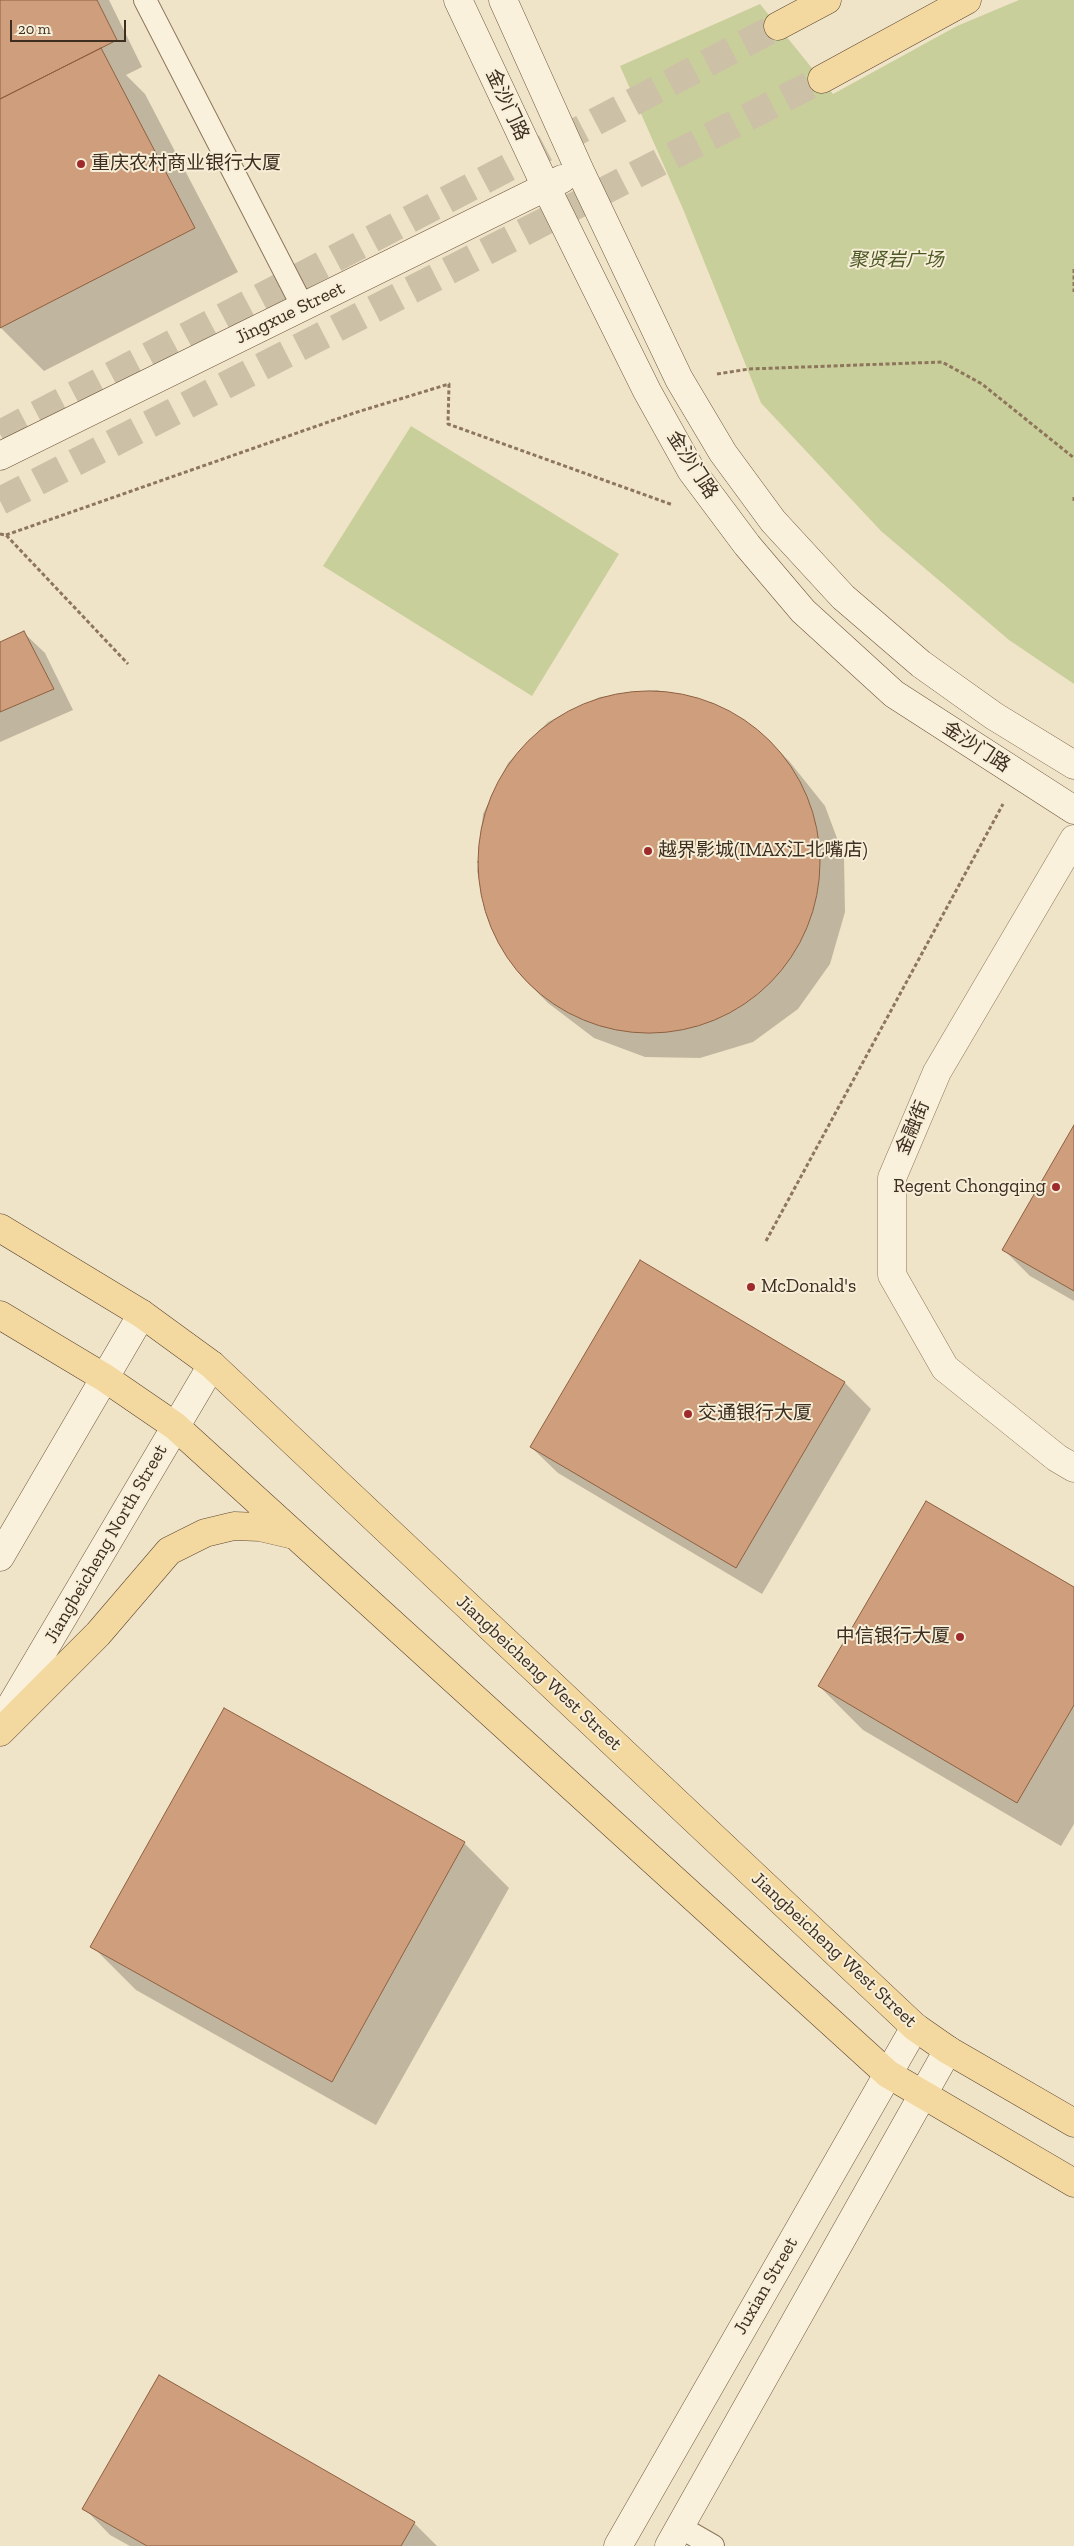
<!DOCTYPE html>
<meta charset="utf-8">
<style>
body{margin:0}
#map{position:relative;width:1074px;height:2546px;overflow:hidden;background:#f0e4c8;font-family:"Zilla Slab",serif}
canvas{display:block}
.scale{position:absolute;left:10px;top:20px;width:116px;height:22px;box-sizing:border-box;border:2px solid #3d2e20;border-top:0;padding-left:6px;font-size:15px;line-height:18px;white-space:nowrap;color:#3d2e20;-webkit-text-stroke:4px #f7eed8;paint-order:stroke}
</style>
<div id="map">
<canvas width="1074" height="2546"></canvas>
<div class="scale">20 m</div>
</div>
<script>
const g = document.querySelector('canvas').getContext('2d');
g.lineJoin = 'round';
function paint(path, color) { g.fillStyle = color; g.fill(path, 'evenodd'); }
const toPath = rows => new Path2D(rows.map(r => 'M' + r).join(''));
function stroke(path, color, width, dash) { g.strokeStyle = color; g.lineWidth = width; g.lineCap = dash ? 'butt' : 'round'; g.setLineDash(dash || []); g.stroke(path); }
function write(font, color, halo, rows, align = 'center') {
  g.font = font + ' "Zilla Slab","Noto Sans SC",serif'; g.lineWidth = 4; g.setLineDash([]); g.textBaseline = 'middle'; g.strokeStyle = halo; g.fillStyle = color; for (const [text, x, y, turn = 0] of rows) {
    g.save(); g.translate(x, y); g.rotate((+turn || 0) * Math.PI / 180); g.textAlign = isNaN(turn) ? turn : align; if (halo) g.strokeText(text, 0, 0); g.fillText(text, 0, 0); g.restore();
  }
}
const green = toPath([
 [1019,0,1074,0,1074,684,1009,640,881,531,761,403,683,209,620,66,760,4,833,94,957,26],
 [411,426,619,554,532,696,323,566]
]);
const shadow = toPath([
 [0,0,109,0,142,67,126,75,145,94,238,272,44,371,0,327],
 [24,633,45,653,73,710,0,742,0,644],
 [657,690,713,703,762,734,789,761,825,806,844,857,845,912,830,964,798,1009,753,1042,700,1058,645,1057,594,1038,548,1003,521,976,491,927,477,871,483,814,508,763,548,722,600,697],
 [1074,1127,1074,1301,1030,1276,1004,1250],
 [640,1262,845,1383,871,1409,762,1594,558,1473,531,1447],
 [1074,1589,1074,1824,1061,1846,863,1730,819,1686],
 [225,1710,465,1844,509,1888,376,2125,136,1990,92,1946],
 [159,2376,414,2523,437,2546,130,2546,110,2535,84,2508]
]);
const building = toPath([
 [0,0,97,0,117,40,0,99,0,0],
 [101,48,195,228,0,328,0,99,101,48],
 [24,631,54,689,0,712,0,642,24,631],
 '478 862a171 171 0 1 1 342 0a171 171 0 1 1-342 0Z',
 [1074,1125,1074,1291,1002,1250,1074,1125],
 [640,1260,845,1382,736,1568,530,1447,640,1260],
 [926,1501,1074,1587,1074,1705,1017,1803,818,1686,926,1501],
 [224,1708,465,1842,332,2082,90,1947,224,1708],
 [159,2375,415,2522,401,2546,147,2546,82,2509,159,2375]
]);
const primaryTunnel = toPath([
 [0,434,778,26],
 [0,501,822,79]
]);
const path = toPath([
 [1074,269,1074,292],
 [717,374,749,369,942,362,982,384,1074,458],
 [1074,497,1074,501],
 [0,534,6,535,128,664],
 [6,535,354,413,449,384,448,424,673,505],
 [766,1241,1003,804]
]);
const lane = toPath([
 [145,0,303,307],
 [680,2527,713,2546]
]);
const street = toPath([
 [1074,839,937,1072,892,1178,892,1275,945,1368,1057,1458,1074,1468]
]);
const secondary = toPath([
 [458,0,546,187,647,391,691,470,747,545,803,611,894,694,1074,810],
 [503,0,580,171,679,379,723,453,773,521,843,597,921,664,994,716,1074,765],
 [0,456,562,179],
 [0,1557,142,1314],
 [0,1724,212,1365],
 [618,2546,915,2027],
 [669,2546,948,2050]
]);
const primary = toPath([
 [778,26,827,0],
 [822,79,967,0],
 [0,1228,142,1314,212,1365,915,2027,948,2050,1074,2123],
 [0,1315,105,1378,175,1426,888,2074,1074,2183],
 [0,1732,98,1634,169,1551,205,1533,234,1526,260,1527,294,1535]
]);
const markers = [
 [81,164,5,"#9e2a2b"],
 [648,851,5,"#9e2a2b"],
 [1056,1187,5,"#9e2a2b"],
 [751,1287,5,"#9e2a2b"],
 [688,1414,5,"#9e2a2b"],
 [960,1637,5,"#9e2a2b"]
];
const streetNames = [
 ["金沙门路",507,105,65],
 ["Jingxue Street",290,313,-26],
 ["金沙门路",692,465,57],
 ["金沙门路",976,747,33],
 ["金融街",913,1128,-67],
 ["Jiangbeicheng North Street",106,1544,-60],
 ["Jiangbeicheng West Street",539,1673,43],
 ["Jiangbeicheng West Street",834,1950,43],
 ["Juxian Street",766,2286,-60]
];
const poiNames = [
 ["重庆农村商业银行大厦",91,164],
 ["越界影城(IMAX江北嘴店)",658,851],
 ["Regent Chongqing",1046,1187,"right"],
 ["McDonald's",761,1287],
 ["交通银行大厦",698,1414],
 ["中信银行大厦",950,1637,"right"]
];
const parkNames = [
 ["聚贤岩广场",896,261]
];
paint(green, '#c9cf9b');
paint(shadow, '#0003');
paint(building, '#cf9f7d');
stroke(building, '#8d5f41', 1);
stroke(primaryTunnel, '#ccc0a6', 28, [28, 14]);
stroke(lane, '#8d765c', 24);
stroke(street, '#8d765c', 29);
stroke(secondary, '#6f573f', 29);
stroke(primary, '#5b4430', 29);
stroke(path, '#8d765c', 3, [4, 2.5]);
stroke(lane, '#faf1dc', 22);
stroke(street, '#faf1dc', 28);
stroke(secondary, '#faf1dc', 28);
stroke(primary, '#f3d9a0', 28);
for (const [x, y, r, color] of markers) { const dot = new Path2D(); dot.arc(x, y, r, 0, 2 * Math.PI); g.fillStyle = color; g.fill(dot); stroke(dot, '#f7eed8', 2); }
write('19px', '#3d2e20', '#f7eed8', streetNames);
write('19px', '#3d2e20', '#f7eed8', poiNames, 'left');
write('italic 19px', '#4d5a26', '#f7eed8', parkNames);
</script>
